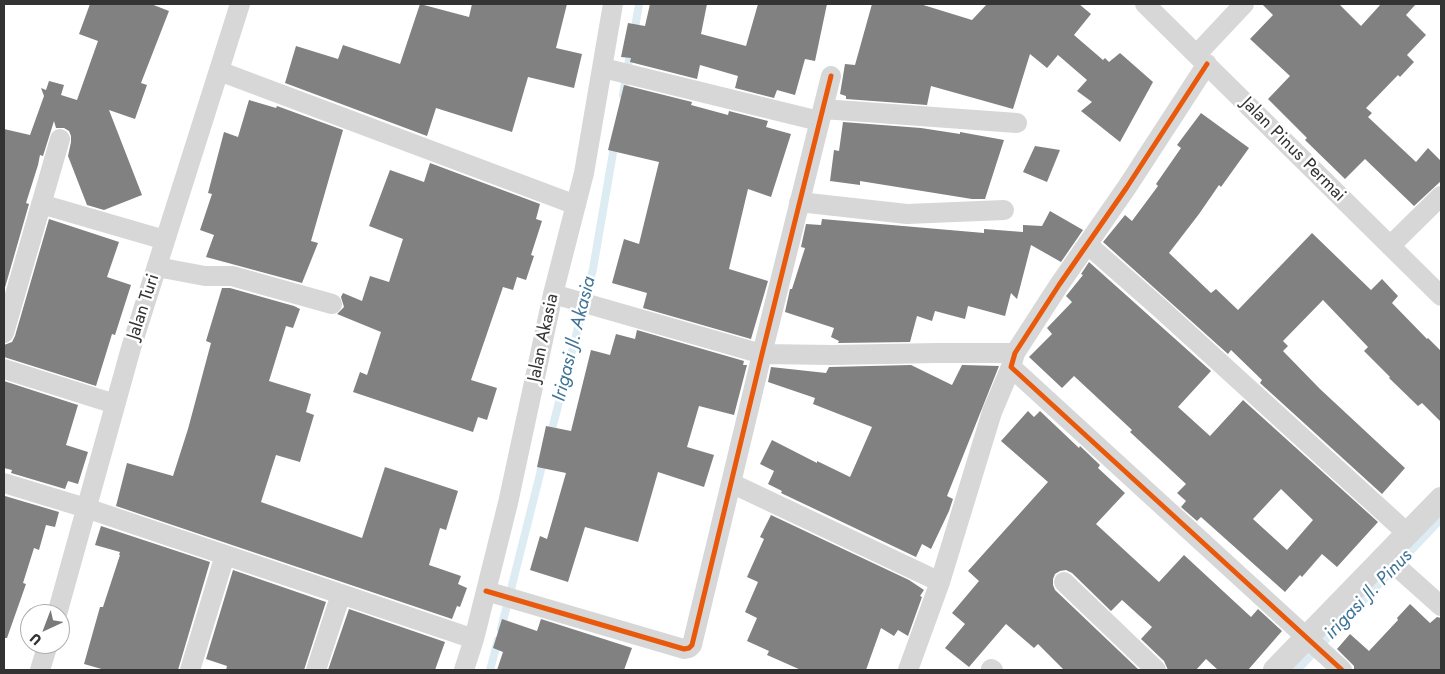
<!DOCTYPE html>
<style>
body{margin:0}
#map{position:relative;width:1445px;height:674px;overflow:hidden;background:#fff;font-family:Jost,sans-serif}
canvas{display:block}
.frame{position:absolute;inset:0;border:5px solid #333;pointer-events:none}
.north{position:absolute;left:20px;top:604px;width:50px;height:50px;box-sizing:border-box;background:#fff;border:1px solid #adadad;border-radius:50%;rotate:223deg;font-size:14px;font-weight:700;line-height:20px;text-align:center;color:#333}
.north::after{content:'';display:block;margin:auto;width:18px;height:22px;background:#7a7a7a;clip-path:polygon(50% 0,100% 100%,50% 72%,0 100%)}
</style>
<div id="map">
<canvas width="1445" height="674"></canvas>
<div class="frame"></div>
<div class="north">U</div>
</div>
<script>
const g = document.querySelector('canvas').getContext('2d');
g.lineJoin = 'round';
const toPath = rows => new Path2D(rows.map(r => 'M' + r).join(''));
function stroke(path, color, width, dash) { g.strokeStyle = color; g.lineWidth = width; g.lineCap = dash ? 'butt' : 'round'; g.setLineDash(dash || []); g.stroke(path); }
function paint(path, color) { g.fillStyle = color; g.fill(path, 'evenodd'); }
function write(font, color, halo, rows, align = 'center') {
  g.font = font + ' Jost,sans-serif'; g.lineWidth = 5; g.setLineDash([]); g.textBaseline = 'middle'; g.strokeStyle = halo; g.fillStyle = color; for (const [text, x, y, turn = 0] of rows) {
    g.save(); g.translate(x, y); g.rotate((+turn || 0) * Math.PI / 180); g.textAlign = isNaN(turn) ? turn : align; if (halo) g.strokeText(text, 0, 0); g.fillText(text, 0, 0); g.restore();
  }
}
const stream = toPath([
 [634,34,639,4],
 [623,95,631,48],
 [550,437,593,269,615,141],
 [501,629,544,458],
 [490,670,498,640],
 [1297,670,1441,519]
]);
const building = toPath([
 [90,4,151,4,169,11,141,83,147,85,135,119,109,110,142,195,104,210,87,205,68,156,71,142,71,136,69,131,64,128,56,128,54,121,43,156,40,155,38,165,26,203,29,204,4,291,4,129,30,135,44,96,41,88,46,90,49,81,64,85,61,95,77,100,98,41,79,34],
 [420,4,469,17,472,4,567,4,556,48,582,54,574,88,528,77,512,132,436,108,427,136,285,83,296,46,338,59,343,45,400,64],
 [650,4,707,4,701,34,746,46,758,4,827,4,815,61,805,59,795,95,777,90,774,98,735,88,738,76,700,65,697,79,630,62,631,58,621,57,628,23,645,26],
 [872,4,920,4,972,20,987,4,1079,4,1091,14,1074,35,1103,60,1105,58,1109,62,1120,53,1153,82,1120,142,1081,111,1092,102,1077,91,1087,80,1058,55,1047,68,1030,54,1013,109,931,86,927,105,846,99,846,96,840,94,845,64,855,65],
 [1262,4,1339,4,1361,26,1381,4,1416,4,1406,15,1426,35,1407,55,1414,62,1400,77,1398,75,1366,108,1372,113,1368,117,1416,162,1428,148,1441,161,1441,181,1414,206,1365,159,1345,179,1305,140,1307,138,1268,99,1290,76,1250,39,1273,15],
 [624,85,692,102,691,105,728,115,729,111,768,121,766,127,791,134,771,197,748,189,729,269,768,281,751,339,643,308,647,293,612,283,624,239,639,244,659,162,608,150],
 [249,100,276,108,277,106,343,130,311,241,318,243,302,283,206,257,214,235,200,230,212,194,208,193,224,132,238,137],
 [1201,113,1249,148,1221,187,1219,185,1199,214,1169,253,1211,293,1216,289,1238,310,1312,233,1371,290,1382,279,1398,296,1392,303,1427,339,1428,338,1441,351,1441,422,1422,403,1418,406,1389,378,1390,377,1364,351,1368,347,1323,300,1283,341,1288,346,1283,351,1320,389,1405,468,1382,494,1260,383,1262,380,1231,350,1228,354,1103,242,1125,215,1132,221,1158,186,1156,184,1181,148,1177,145],
 [843,122,921,128,960,134,960,132,1004,140,985,199,972,199,860,181,860,185,830,181,834,150,839,151],
 [1035,146,1060,150,1047,182,1023,172],
 [430,163,540,204,536,219,542,221,531,255,534,256,526,280,517,277,513,290,503,287,471,380,497,388,487,420,478,417,473,432,353,392,360,372,367,375,381,332,337,314,344,307,341,297,343,293,362,301,370,276,389,282,403,239,369,226,390,170,424,182],
 [1050,211,1083,230,1061,262,1031,245,1017,299,1011,293,1005,316,968,306,965,319,935,311,932,321,917,316,910,342,838,343,839,341,831,337,834,328,785,312,790,289,792,289,805,248,801,247,806,224,821,225,822,219,984,233,984,229,1023,232,1023,225,1042,226],
 [49,219,119,242,107,277,131,285,115,335,112,334,96,386,4,357,4,345,12,342,15,336],
 [1089,262,1211,371,1178,407,1210,436,1243,400,1378,522,1337,567,1322,554,1302,577,1300,575,1285,592,1201,517,1197,521,1181,507,1186,501,1177,493,1186,484,1130,432,1132,430,1074,376,1062,388,1029,357,1052,334,1047,328,1072,302,1066,296,1083,275,1081,274],
 [1281,489,1313,520,1287,550,1253,519],
 [222,288,230,288,294,306,300,309,293,328,286,326,269,381,311,394,306,412,314,415,300,462,276,455,261,502,362,538,385,467,458,491,446,530,440,528,429,565,461,576,458,584,467,588,460,607,457,606,452,619,116,506,127,463,173,476,188,429,211,343,206,341],
 [637,330,744,361,743,365,747,365,734,415,699,406,687,447,714,455,704,487,658,472,638,542,585,527,568,582,530,570,540,536,547,539,566,473,537,467,546,426,571,431,591,350,610,355,616,334,635,339],
 [911,365,952,385,962,365,999,366,947,496,953,499,949,511,931,549,922,544,916,557,781,493,782,491,768,484,774,471,760,464,772,440,817,463,817,461,850,477,872,427,813,404,815,398,768,382,771,367,826,373,829,367],
 [4,381,78,405,66,445,88,452,78,484,68,481,65,489,11,473,12,470,4,468],
 [1028,411,1034,417,1040,411,1079,448,1080,446,1100,465,1098,468,1125,493,1096,524,1159,582,1184,555,1251,617,1258,609,1282,631,1248,670,1218,670,1206,659,1196,670,1168,670,1164,661,1141,639,1152,627,1122,600,1111,611,1072,573,1066,570,1060,571,1055,574,1053,579,1053,585,1055,590,1139,670,1064,670,1038,644,1034,648,1006,624,969,667,945,648,965,624,952,613,979,581,968,571,1048,482,1001,441],
 [5,496,59,512,55,527,46,525,39,550,34,548,23,583,26,584,7,638,4,638],
 [771,515,909,580,924,590,920,596,922,597,908,636,898,630,894,636,881,628,866,670,801,670,767,655,769,651,747,641,757,618,745,612,758,582,747,577,764,539,760,537],
 [101,526,210,562,178,670,105,670,84,664,100,607,103,607,120,555,119,555,120,552,95,545],
 [233,570,326,602,304,670,226,670,227,666,206,659],
 [1410,604,1430,623,1437,617,1441,618,1441,670,1354,670,1354,666,1337,649,1350,634,1369,651,1398,620,1397,618],
 [349,609,445,642,435,670,328,670],
 [502,619,537,631,541,619,632,648,624,670,497,670,503,652,493,648]
]);
const minor = toPath([
 [1145,4,1441,296],
 [1197,54,1244,4],
 [1207,64,1127,187,1059,285,1015,353,1011,367,1342,670],
 [603,68,819,121],
 [219,71,576,205],
 [823,109,1017,123],
 [799,202,907,214,1004,210],
 [41,204,165,240],
 [1087,244,1161,309,1408,534],
 [1390,246,1441,196],
 [157,267,205,276,232,276,332,304],
 [553,294,762,354,833,355,936,353,1015,353],
 [4,333,60,139],
 [4,369,115,404],
 [4,483,86,508,474,639],
 [731,483,940,582],
 [1386,557,1441,606],
 [1064,582,1156,670],
 [486,591,684,649,689,648,692,645,762,354,831,76],
 [57,614,131,348,240,4],
 [991,669,993,670],
 [40,670,48,644],
 [190,670,225,555],
 [316,670,341,594],
 [464,670,474,639,508,503,553,294,584,173,613,4],
 [908,670,940,582,992,412,1011,367]
]);
const tertiary = toPath([
 [1275,670,1441,499]
]);
const cycleway = toPath([
 [1207,64,1127,187,1059,285,1015,353,1011,367,1342,670],
 [486,591,684,649,689,648,692,645,762,354,831,76]
]);
const streetNames = [
 ["Jalan Pinus Permai",1293,150,45],
 ["Jalan Turi",144,307,-72],
 ["Jalan Akasia",544,338,-78]
];
const waterNames = [
 ["Irigasi Jl. Akasia",575,339,-76],
 ["irigasi Jl. Pinus",1369,595,-46]
];
stroke(stream, '#ddebf3', 8);
paint(building, '#818181');
stroke(minor, '#d7d7d7', 20);
stroke(tertiary, '#d7d7d7', 24);
stroke(cycleway, '#e8590c', 5);
write('18px', '#333', '#fff', streetNames);
write('italic 19px', '#3f7597', '#fff', waterNames);
</script>
